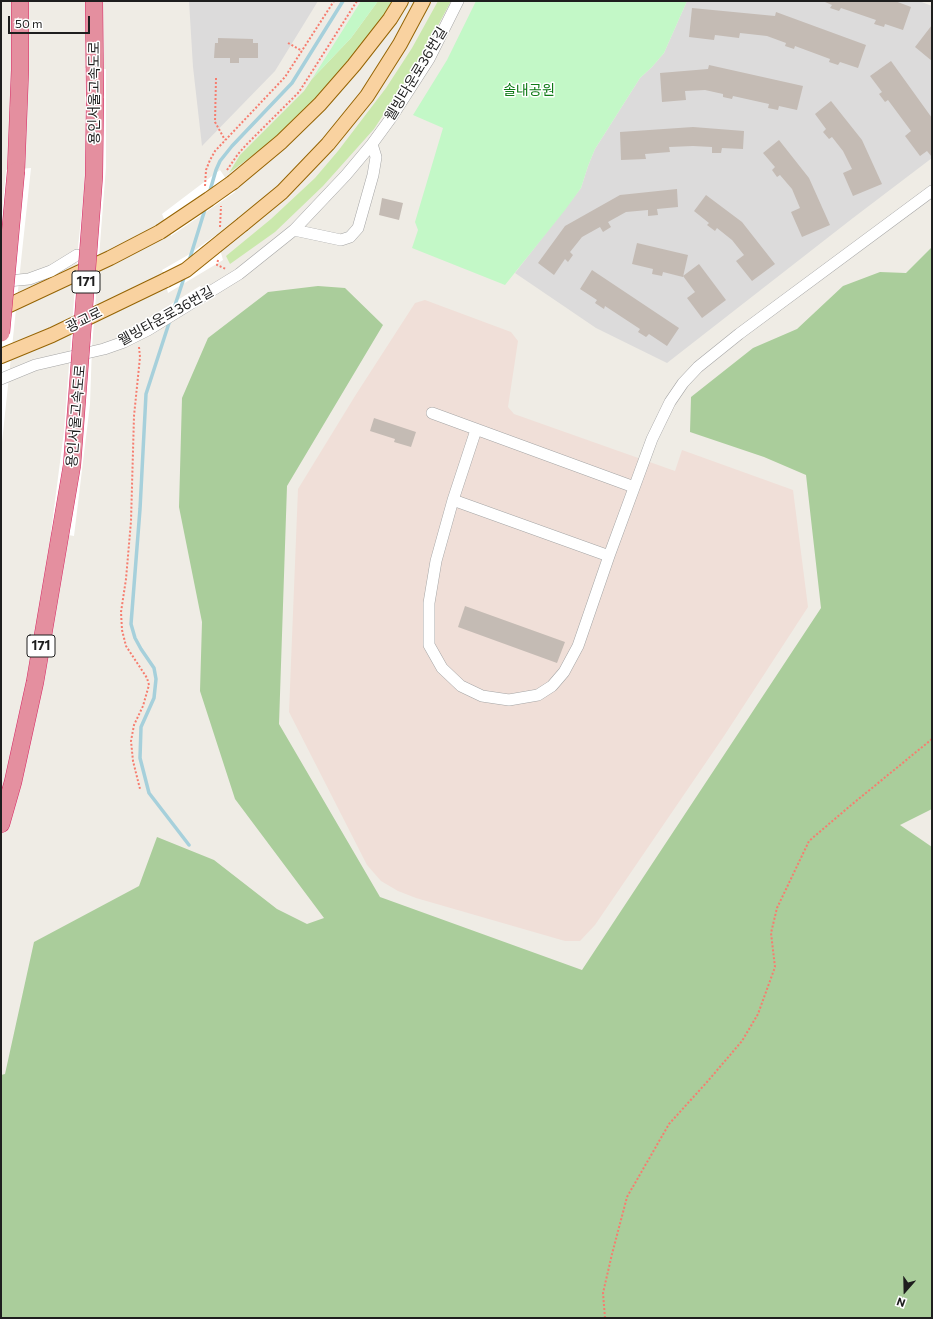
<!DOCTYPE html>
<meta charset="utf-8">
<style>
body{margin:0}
#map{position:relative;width:933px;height:1319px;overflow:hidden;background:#efece5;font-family:Commissioner,sans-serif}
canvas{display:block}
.frame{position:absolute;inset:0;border:2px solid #1e1e1e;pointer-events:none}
.north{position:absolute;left:885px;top:1271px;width:40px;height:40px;-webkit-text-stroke:3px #fff;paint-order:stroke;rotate:200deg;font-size:11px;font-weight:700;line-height:16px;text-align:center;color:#1e1e1e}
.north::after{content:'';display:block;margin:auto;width:14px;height:18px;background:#1e1e1e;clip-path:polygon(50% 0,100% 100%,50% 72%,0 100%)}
.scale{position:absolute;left:8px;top:16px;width:82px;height:18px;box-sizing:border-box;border:2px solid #1e1e1e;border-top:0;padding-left:5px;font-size:12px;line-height:14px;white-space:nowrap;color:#1e1e1e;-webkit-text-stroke:3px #fff;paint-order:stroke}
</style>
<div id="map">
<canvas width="933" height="1319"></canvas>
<div class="frame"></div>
<div class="north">N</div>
<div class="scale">50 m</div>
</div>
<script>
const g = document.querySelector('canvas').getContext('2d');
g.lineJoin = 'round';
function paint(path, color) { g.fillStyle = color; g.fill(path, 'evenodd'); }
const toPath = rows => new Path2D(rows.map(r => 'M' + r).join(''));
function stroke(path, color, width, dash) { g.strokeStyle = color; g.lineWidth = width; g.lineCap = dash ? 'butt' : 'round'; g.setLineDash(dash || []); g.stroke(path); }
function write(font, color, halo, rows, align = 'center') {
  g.font = font + ' Commissioner,"Noto Sans KR",sans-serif'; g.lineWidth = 3; g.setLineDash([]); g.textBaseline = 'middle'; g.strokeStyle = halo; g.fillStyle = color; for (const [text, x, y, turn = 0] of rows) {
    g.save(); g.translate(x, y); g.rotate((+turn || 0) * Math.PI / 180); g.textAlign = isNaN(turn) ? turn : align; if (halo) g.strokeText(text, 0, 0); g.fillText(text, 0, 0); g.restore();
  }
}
const residential = toPath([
 [189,1,318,1,275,71,202,146,193,67],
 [687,1,919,1,932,6,932,158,853,218,667,363,596,328,515,273,581,188,588,166,595,149,640,78,652,67,664,53]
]);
const military = toPath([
 [425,300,511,332,518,341,508,407,514,414,675,471,682,450,793,490,808,607,724,736,595,925,580,941,565,941,416,898,398,891,381,881,367,865,289,712,298,489,355,396,415,303]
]);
const grass = toPath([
 [378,1,394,1,383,17,345,65,315,99,285,128,268,144,229,173,240,155,304,91,312,79,351,38],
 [438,1,451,1,423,54,374,129,323,186,275,232,230,264,226,256,271,219,315,178,338,151,386,88,412,48]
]);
const forest = toPath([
 [932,247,932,809,900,825,932,847,932,1318,1,1318,1,1075,5,1074,34,942,139,886,157,837,214,860,277,909,307,924,324,918,235,799,200,691,202,622,179,507,182,398,208,338,268,292,318,286,345,288,383,325,287,486,279,724,380,897,582,970,821,608,806,475,764,457,690,432,691,397,753,348,797,329,843,286,880,272,906,273]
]);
const park = toPath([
 [361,1,378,1,351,38,312,79],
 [476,1,687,1,664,53,652,67,640,78,595,149,588,166,581,188,565,210,505,285,412,248,418,230,415,222,443,128,413,115,447,60]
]);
const pier = toPath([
 [85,68,106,69,106,167,92,347,90,404,74,536,51,532,64,431,78,247,86,173],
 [31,168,22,252,1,452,1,227,6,170],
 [220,170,235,192,171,236,162,214],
 [216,235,223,260,168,293,162,270,188,255],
 [200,286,208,301,149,334,149,318]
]);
const stream = toPath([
 [209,194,216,170,220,161,232,146,292,83,343,1],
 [189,261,206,206],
 [173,311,185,275],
 [170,320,146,394,140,509,131,624,135,638,141,649,154,668,156,679,154,698,141,727,140,758,149,793,189,845]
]);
const building = toPath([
 [825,1,895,1,911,7,903,30,885,24,884,27,874,24,876,20,841,8,839,11,830,8,832,5,825,2],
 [692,8,775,16,776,12,866,45,858,68,840,62,838,65,829,62,830,59,795,46,794,49,785,46,786,43,767,36,740,33,739,38,715,35,714,40,689,37],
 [932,25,932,61,915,47],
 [218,38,253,39,253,43,258,43,258,58,239,58,239,63,230,63,230,58,214,58,215,43,218,43],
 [891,61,932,118,932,157,927,151,920,156,905,136,911,131,888,100,885,102,879,94,882,92,870,76],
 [709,65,803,86,797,110,779,106,778,110,768,108,769,104,733,96,732,99,723,97,723,94,705,90,685,91,686,100,662,102,660,73,708,69],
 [831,101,862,140,882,184,853,196,843,173,852,169,843,151,832,137,829,139,823,132,826,129,815,114],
 [693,127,744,131,743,149,722,148,721,153,712,153,712,147,693,146,669,147,670,152,645,154,646,159,621,160,620,132],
 [779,140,809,178,830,225,802,237,791,212,800,208,792,189,780,175,777,177,772,170,775,167,763,153],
 [677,189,678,207,657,209,658,215,648,216,648,210,626,212,608,222,611,227,603,232,600,227,582,237,570,252,573,255,568,262,565,259,554,275,538,263,565,226,620,195],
 [706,195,742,222,775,264,752,281,736,261,744,255,732,240,717,228,715,231,707,225,709,223,694,211],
 [382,198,403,203,399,220,379,215],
 [637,243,688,255,683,277,663,272,662,276,652,274,653,269,632,264],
 [699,264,726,300,702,318,687,298,695,292,683,276],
 [592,270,679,328,667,346,649,334,646,337,638,332,640,329,605,306,604,309,595,303,597,300,580,289],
 [374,418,416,432,411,447,394,442,395,439,370,431],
 [465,606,565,642,557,663,458,627]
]);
const path = toPath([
 [288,43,302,51],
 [216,78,215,122,225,140],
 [227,170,238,154,246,145,299,92,357,1],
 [205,186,206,170,210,160,215,151,285,77,334,1],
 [220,227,221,206],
 [218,260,217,265,226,269],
 [139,347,140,357,134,416,131,521,126,579,121,612,122,630,126,646,147,678,149,685,143,706,134,725,131,741,133,761,140,789],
 [605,1318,603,1293,612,1254,627,1197,669,1124,707,1082,742,1041,758,1014,775,967,771,933,777,908,809,841,850,806,932,739]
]);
const minor = toPath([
 [294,230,341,240,350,237,358,228,373,175,376,157,372,144],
 [1,280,8,281,29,279,51,271,77,255],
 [1,379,35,365,104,349,124,342,148,330,239,274,294,230,346,175,372,144,391,118,429,59,458,1],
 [432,413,634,487],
 [476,430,453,500,436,561,429,603,429,645,442,668,461,686,482,696,509,700,538,695,552,686,564,672,578,646,609,556,652,439,670,402,683,383,698,367,739,334,932,191],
 [453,500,609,556]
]);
const major = toPath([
 [233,182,281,142,320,104,354,65,390,19,401,1],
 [243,224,282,192,328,144,367,96,400,44,423,1],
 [1,309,110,258,160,232],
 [1,356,52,335,166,280]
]);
const highway = toPath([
 [94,1,95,98],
 [16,171,20,70,20,1],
 [1,824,13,782,35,682,72,465]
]);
const majorBridge = toPath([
 [160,232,209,199,233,182],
 [166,280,186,270,243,224]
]);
const highwayBridge = toPath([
 [1,333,16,171],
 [72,465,94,176,95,98]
]);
const shields = [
 [86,282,28],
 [41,646,28]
];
const shieldNames = [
 ["171",86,282],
 ["171",41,646]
];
const streetNames = [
 ["웰빙타운로36번길",416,74,-59],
 ["용인서울고속도로",94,93,-90],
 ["웰빙타운로36번길",166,316,-29],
 ["광교로",84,320,-26],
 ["용인서울고속도로",76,416,-85]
];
const parkNames = [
 ["솔내공원",529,90]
];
paint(residential, '#dcdbdb');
paint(military, '#f0dfd8');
paint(grass, '#cae8ac');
paint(forest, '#aacd9b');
paint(park, '#c3f8c7');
paint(pier, '#fff');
stroke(stream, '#a6d0db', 3.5);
paint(building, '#c4bbb4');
stroke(minor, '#a5a5a5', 12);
stroke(major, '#956404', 16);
stroke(highway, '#d62965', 18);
stroke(path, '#f67d6f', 2, [2, 2]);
stroke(minor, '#fff', 11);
stroke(major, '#f9d2a0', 14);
stroke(highway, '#e48f9f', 17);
stroke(majorBridge, '#956404', 16, []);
stroke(highwayBridge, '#d62965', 18, []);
stroke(majorBridge, '#f9d2a0', 14);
stroke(highwayBridge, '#e48f9f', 17);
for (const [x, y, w] of shields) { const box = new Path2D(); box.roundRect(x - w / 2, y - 11, w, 22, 3); g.fillStyle = '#fff'; g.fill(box); stroke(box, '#1e1e1e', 1); }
write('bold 13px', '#1e1e1e', null, shieldNames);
write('14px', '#1e1e1e', '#fff', streetNames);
write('14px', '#0f7a17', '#fff', parkNames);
</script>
